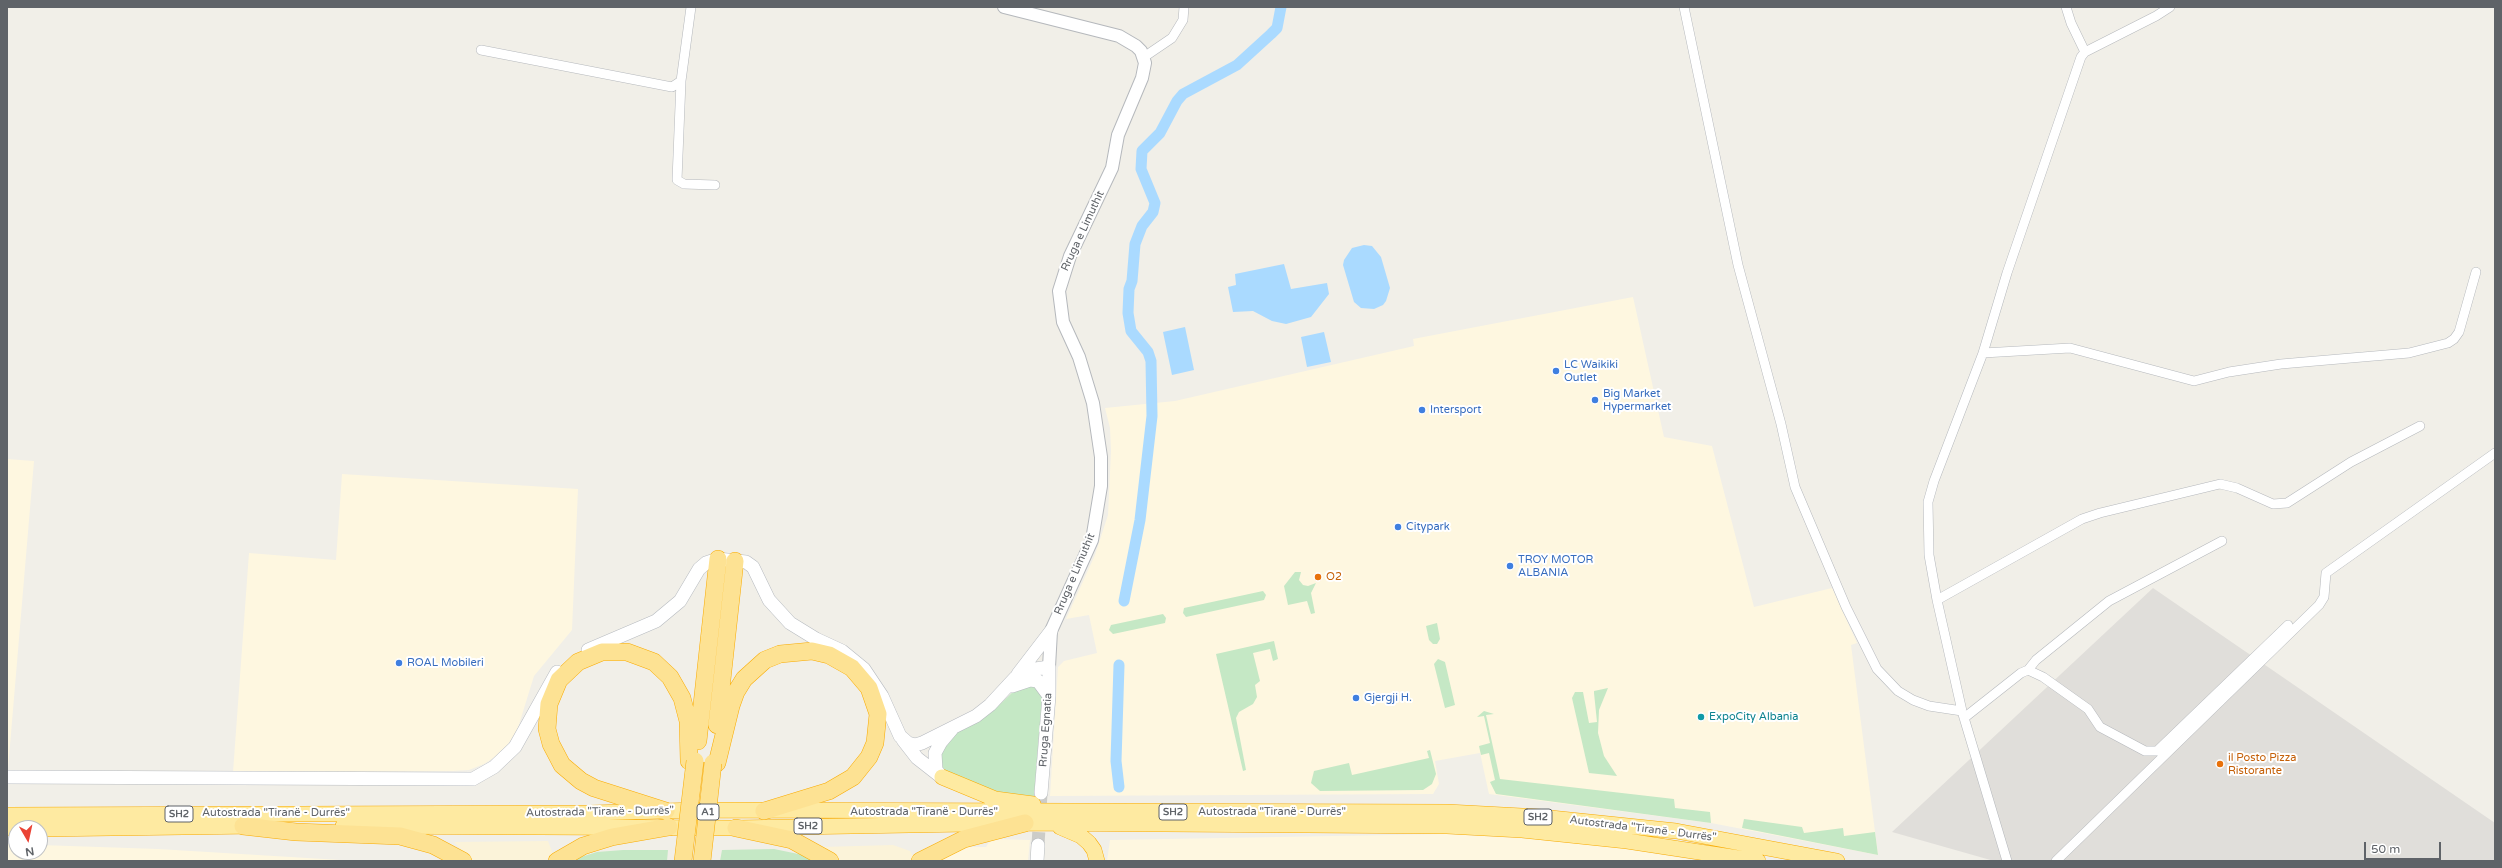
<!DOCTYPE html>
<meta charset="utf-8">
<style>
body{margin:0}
#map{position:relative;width:2502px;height:868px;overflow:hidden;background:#f1efe8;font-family:"Varela Round",sans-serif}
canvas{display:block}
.frame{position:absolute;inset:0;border:8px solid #5f6368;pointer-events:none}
.north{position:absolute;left:8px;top:820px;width:40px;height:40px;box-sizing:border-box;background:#fff;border:1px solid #bfc1c3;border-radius:50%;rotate:171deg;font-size:11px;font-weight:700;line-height:16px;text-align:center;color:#5f6368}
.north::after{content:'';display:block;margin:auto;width:14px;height:18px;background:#ea4335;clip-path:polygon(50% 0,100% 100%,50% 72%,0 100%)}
.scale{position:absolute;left:2364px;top:842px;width:77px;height:18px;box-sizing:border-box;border:2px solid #5f6368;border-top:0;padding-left:5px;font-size:12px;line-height:14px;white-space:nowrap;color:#5f6368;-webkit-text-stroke:3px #fff;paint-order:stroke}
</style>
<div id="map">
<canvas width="2502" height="868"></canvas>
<div class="frame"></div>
<div class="north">N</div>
<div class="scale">50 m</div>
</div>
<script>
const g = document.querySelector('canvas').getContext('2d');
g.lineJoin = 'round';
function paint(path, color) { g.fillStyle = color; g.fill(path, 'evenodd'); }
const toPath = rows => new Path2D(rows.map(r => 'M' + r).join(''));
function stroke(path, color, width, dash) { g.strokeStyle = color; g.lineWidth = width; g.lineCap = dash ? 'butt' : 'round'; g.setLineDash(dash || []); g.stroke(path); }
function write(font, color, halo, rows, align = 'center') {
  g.font = font + ' "Varela Round",sans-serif'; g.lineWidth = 4; g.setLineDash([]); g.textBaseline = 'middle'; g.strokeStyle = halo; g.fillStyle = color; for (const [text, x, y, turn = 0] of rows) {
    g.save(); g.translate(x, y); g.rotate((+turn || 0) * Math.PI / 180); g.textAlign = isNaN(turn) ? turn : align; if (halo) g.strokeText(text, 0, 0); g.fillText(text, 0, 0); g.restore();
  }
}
const commercial = toPath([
 [1633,297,1664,437,1712,446,1754,607,1832,588,1857,643,1851,645,1878,855,1711,823,1489,794,1480,753,1435,761,1439,784,1433,794,1050,796,1058,667,1064,661,1097,653,1089,615,1066,619,1095,555,1108,515,1111,451,1110,428,1105,408,1175,401,1414,346,1413,339],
 [7,459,34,461,8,769,7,769],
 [342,474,578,489,572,630,534,676,517,731,508,744,498,755,484,764,469,770,453,771,233,772,249,553,336,560],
 [1447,834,1586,842,1700,861,1107,861,1110,840],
 [991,839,1030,840,1028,861,934,861,963,847,986,847],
 [7,844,16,844,16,852,40,852,40,845,158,849,357,861,7,861]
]);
const industrial = toPath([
 [2153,588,2495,823,2495,861,1994,861,1892,832]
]);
const green = toPath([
 [1295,572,1301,572,1299,580,1303,585,1308,586,1316,583,1311,593,1315,613,1311,614,1307,601,1288,605,1284,586],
 [1263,591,1266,595,1264,600,1186,617,1183,613,1184,608],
 [1163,614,1166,618,1165,623,1113,634,1109,630,1111,625],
 [1437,623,1440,639,1437,644,1433,644,1429,640,1426,626],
 [1274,641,1278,659,1273,661,1270,649,1253,653,1260,681,1255,685,1257,697,1253,704,1239,712,1236,718,1246,770,1243,771,1216,654],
 [1438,659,1445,662,1455,705,1445,708,1434,664],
 [1027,685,1037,688,1042,697,1034,797,1021,797,991,791,941,769,940,753,957,732,992,712,1017,688],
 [1608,688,1599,710,1598,733,1604,756,1617,776,1589,773,1572,698,1575,692,1583,692,1589,723,1597,722,1594,693,1594,691],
 [1484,711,1494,714,1486,715,1500,779,1674,799,1675,808,1710,812,1711,823,1496,794,1490,782,1495,780,1489,753,1481,755,1479,746,1490,743,1484,716,1477,717],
 [1430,750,1436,774,1432,784,1423,790,1320,791,1311,783,1314,771,1349,763,1352,775,1429,758,1427,751],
 [1744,819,1802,827,1804,833,1843,828,1844,836,1875,832,1878,855,1742,828],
 [774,849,808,856,818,861,720,861,722,850],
 [623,850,668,850,667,861,568,861,597,852]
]);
const sand = toPath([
 [548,841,553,854,545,861,472,861,454,842],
 [893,845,910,851,913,856,909,861,839,861,822,847]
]);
const water = toPath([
 [1364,245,1372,246,1381,257,1390,288,1386,301,1383,305,1374,309,1361,308,1354,302,1343,265,1344,260,1352,248],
 [1284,264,1291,289,1327,283,1329,294,1311,317,1286,324,1272,321,1253,311,1233,312,1228,287,1236,285,1235,274],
 [1185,327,1194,370,1172,375,1163,332],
 [1324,332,1331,362,1307,367,1301,337]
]);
const canal = toPath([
 [1124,601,1140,520,1152,416,1151,361,1148,352,1131,331,1128,313,1129,289,1132,281,1135,244,1142,226,1153,212,1155,203,1141,169,1142,151,1160,133,1177,101,1183,94,1237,65,1271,34,1277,28,1281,7],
 [1119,787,1116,761,1119,665]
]);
const secondaryTunnel = toPath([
 [1038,845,1041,793]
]);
const minor = toPath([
 [1684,7,1738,265,1781,424,1795,487,1846,607,1877,669,1898,691,1913,700,1929,706,1962,711],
 [2066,7,2071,23,2085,52],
 [481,50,672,87,681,81,691,7],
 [1144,57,1172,38,1183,20,1184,7],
 [681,81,677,180,684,184,715,185],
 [1983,353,2070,348,2194,381,2229,372,2281,364,2409,353,2448,343,2454,339,2459,332,2476,272],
 [1937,600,2082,519,2100,513,2220,484,2237,488,2273,504,2287,503,2351,462,2420,426],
 [2028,670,2036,660,2109,601,2222,541],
 [1964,718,2021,673,2028,670,2043,677,2088,709,2100,727,2145,751,2157,751,2288,625],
 [2007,861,1962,711,1937,600,1929,555,1928,502,1934,481,1983,353,2007,273,2081,57,2085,52,2156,16,2170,7],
 [2056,861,2319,605,2324,597,2326,573,2495,453]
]);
const tertiary = toPath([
 [1004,7,1119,36,1136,46,1141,51,1145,63,1142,78,1118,135,1112,168,1070,256,1059,291,1063,322,1079,357,1093,403,1101,457,1101,486,1092,540,1051,631,1049,667]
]);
const secondary = toPath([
 [588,650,656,621,680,601,699,569,706,563,718,559,746,562,753,567,769,600,790,623,816,639,842,651,864,669,882,696,900,736,908,743,915,745,922,743,976,716,990,705,1015,678,1029,670,1049,667,1049,696,1041,793],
 [1018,674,1051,631],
 [1012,686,1030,680,1038,681,1049,696],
 [903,740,917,758,940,776],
 [7,777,473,779,494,767,515,747,557,672],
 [942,777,936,770,935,753,941,742,952,729],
 [1037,861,1038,845]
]);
const trunk = toPath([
 [942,777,995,799,1033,804],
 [7,815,590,813,699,810,1447,812,1541,817,1676,831,1837,861],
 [343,826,736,828,1025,823,1447,826,1522,830,1627,841,1758,861],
 [1060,827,1081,836,1089,843,1094,850,1097,861],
 [7,828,16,828],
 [40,829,255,826]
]);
const motorway = toPath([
 [717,725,735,561],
 [698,741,718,559],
 [717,763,731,706,736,692,744,679,765,660,780,654,812,651,829,655,852,668,869,688,878,714,875,743,869,757,853,777,829,791,764,811],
 [666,811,594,788,581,781,562,765,551,744,547,729,549,704,559,680,578,662,602,652,627,652,654,662,670,677,682,698,688,721,689,761],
 [243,826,296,832,400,836,433,845,463,861],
 [736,828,792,840,830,861],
 [557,861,583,846,612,837,669,827],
 [920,861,964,839,1025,823]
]);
const motorwayBridge = toPath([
 [683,861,695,761],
 [702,861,713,763]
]);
const markers = [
 [1556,371,4,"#3f7fe0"],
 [1595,400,4,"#3f7fe0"],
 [1422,410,4,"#3f7fe0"],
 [1398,527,4,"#3f7fe0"],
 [1510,566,4,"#3f7fe0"],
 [1318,577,4,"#e8710a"],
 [399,663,4,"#3f7fe0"],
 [1356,698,4,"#3f7fe0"],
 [1701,717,4,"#0f9aa8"],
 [2220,764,4,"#e8710a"]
];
const shields = [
 [708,812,22],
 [1173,812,28],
 [179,814,28],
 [1538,817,28],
 [808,826,28]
];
const shieldNames = [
 ["A1",708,812],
 ["SH2",1173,812],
 ["SH2",179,814],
 ["SH2",1538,817],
 ["SH2",808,826]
];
const streetNames = [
 ["Rruga e Limuthit",1083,231,-65],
 ["Rruga e Limuthit",1075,574,-67],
 ["Rruga Egnatia",1046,730,-86],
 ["Autostrada \"Tiranë - Durrës\"",600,812,-1],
 ["Autostrada \"Tiranë - Durrës\"",924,812],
 ["Autostrada \"Tiranë - Durrës\"",1272,812],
 ["Autostrada \"Tiranë - Durrës\"",276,813],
 ["Autostrada \"Tiranë - Durrës\"",1643,829,7]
];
const shopNames = [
 ["LC Waikiki",1564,365],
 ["Outlet",1564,378],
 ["Big Market",1603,394],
 ["Hypermarket",1603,407],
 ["Intersport",1430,410],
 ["Citypark",1406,527],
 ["TROY MOTOR",1518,560],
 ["ALBANIA",1518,573],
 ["ROAL Mobileri",407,663],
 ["Gjergji H.",1364,698]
];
const foodNames = [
 ["O2",1326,577],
 ["il Posto Pizza",2228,758],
 ["Ristorante",2228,771]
];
const cultureNames = [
 ["ExpoCity Albania",1709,717]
];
paint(commercial, '#fef7e0');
paint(industrial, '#e0deda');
paint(green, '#c5e8c5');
paint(sand, '#fbf3d9');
paint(water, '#aadaff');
stroke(canal, '#aadaff', 11);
stroke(secondaryTunnel, '#ccccc8', 13, [13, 6]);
stroke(minor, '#b5b8bc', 10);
stroke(tertiary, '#b5b8bc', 14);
stroke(secondary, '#b6babf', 14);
stroke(trunk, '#f9ab00', 16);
stroke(motorway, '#f9ab00', 18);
stroke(minor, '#fff', 9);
stroke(tertiary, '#fff', 12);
stroke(secondary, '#fff', 13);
stroke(trunk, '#feeaa1', 15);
stroke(motorway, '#fde293', 17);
stroke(motorwayBridge, '#f9ab00', 18, []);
stroke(motorwayBridge, '#fde293', 17);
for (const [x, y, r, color] of markers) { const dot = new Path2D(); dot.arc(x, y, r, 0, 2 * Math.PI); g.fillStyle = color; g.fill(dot); stroke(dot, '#fff', 1.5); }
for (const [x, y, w] of shields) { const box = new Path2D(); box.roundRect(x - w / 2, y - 8, w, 16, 3); g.fillStyle = '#fff'; g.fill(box); stroke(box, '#5f6368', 1); }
write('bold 10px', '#5f6368', null, shieldNames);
write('11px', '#5f6368', '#fff', streetNames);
write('11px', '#366cbe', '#fff', shopNames, 'left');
write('11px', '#c56008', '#fff', foodNames, 'left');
write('11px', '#0d838f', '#fff', cultureNames, 'left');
</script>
